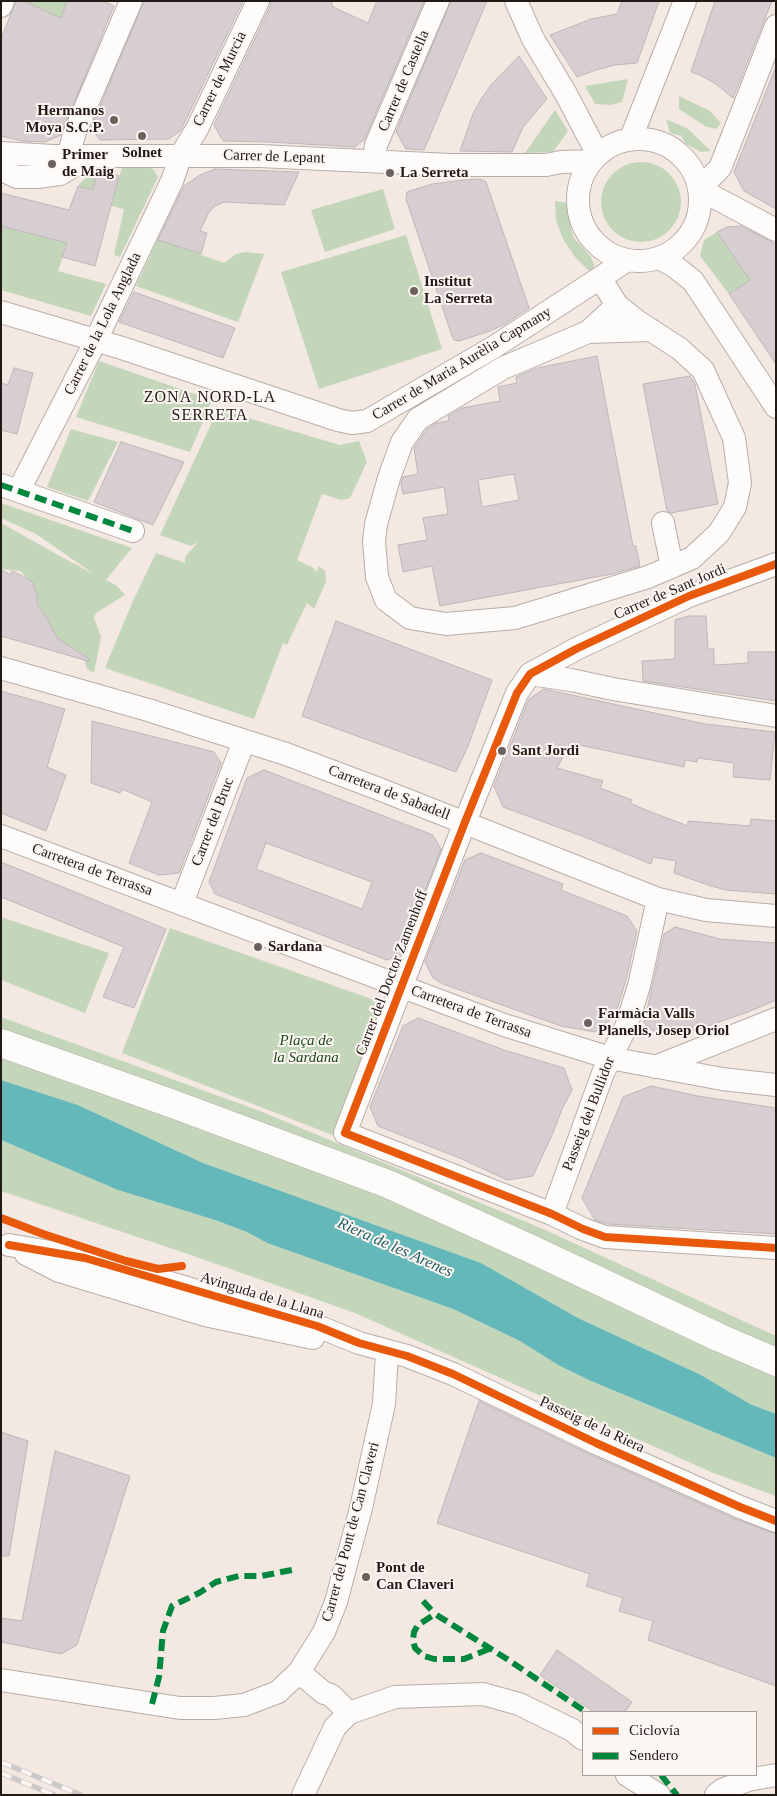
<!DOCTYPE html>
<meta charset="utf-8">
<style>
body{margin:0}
#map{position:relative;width:777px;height:1796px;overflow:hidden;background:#f4e8e2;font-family:Georgia,serif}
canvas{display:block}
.frame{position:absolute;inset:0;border:2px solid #231915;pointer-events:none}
.legend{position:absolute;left:582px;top:1711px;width:175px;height:65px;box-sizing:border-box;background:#fcf6f3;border:1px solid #a59e9a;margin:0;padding:6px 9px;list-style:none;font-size:15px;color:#231915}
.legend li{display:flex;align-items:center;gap:10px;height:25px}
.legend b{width:25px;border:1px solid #a59e9a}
</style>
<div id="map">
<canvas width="777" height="1796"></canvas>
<div class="frame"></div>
<ul class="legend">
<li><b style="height:6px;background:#e8590c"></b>Ciclovía</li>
<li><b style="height:6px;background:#00873e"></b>Sendero</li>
</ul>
</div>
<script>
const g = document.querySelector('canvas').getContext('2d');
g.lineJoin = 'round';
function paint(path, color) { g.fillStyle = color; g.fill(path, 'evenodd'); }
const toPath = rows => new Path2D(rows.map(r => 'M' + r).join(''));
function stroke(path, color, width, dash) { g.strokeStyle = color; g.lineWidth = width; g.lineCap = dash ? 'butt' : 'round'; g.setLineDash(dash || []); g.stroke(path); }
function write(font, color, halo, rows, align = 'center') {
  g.font = font + ' Georgia,serif'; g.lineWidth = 4; g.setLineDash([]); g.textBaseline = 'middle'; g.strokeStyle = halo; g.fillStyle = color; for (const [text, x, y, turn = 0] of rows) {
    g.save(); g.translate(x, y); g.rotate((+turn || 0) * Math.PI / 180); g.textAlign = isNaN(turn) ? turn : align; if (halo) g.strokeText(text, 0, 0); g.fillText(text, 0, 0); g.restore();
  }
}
const green = toPath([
 [23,1,68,1,61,18],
 [628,79,622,102,611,105,595,104,585,86],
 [679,96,710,111,721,123,716,129,705,126,679,109],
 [555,110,568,131,553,152,525,153],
 [666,119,688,129,711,151,701,152,686,144,681,136,670,133],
 '601 202a40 40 0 1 1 80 0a40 40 0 1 1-80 0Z',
 [122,167,150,167,154,170,158,177,120,257,114,255,124,209,111,206],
 [94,168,99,168,93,190,78,186],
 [383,189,395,229,325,252,311,210],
 [555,201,568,203,571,229,574,238,591,257,594,265,591,273,575,257,563,239,556,220],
 [1,226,67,243,58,271,106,284,91,316,1,290],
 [717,232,750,280,729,294,700,256,704,240],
 [406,235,442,349,319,389,281,272],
 [158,239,224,263,236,254,245,252,264,254,238,322,136,286],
 [99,361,212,400,190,452,76,417],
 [218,409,340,445,359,441,367,462,350,498,341,500,322,494,297,560,312,567,317,572,319,566,325,571,326,582,314,609,307,603,287,645,283,643,254,719,105,668,132,603,156,553,185,563,185,557,198,542,191,546,160,535],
 [71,429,118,442,88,501,47,487],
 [1,503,132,548,106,580,117,586,125,595,96,613,94,618,101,637,94,673,87,669,83,655,57,638,48,620,38,606,37,595,32,582,20,571,1,569,1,523,67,560,94,574,36,534,1,518],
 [1,917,109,953,85,1013,1,980],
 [170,928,400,1009,353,1143,122,1053],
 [1,1017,260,1111,543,1229,776,1336,776,1414,750,1404,701,1375,578,1318,481,1263,203,1163,78,1105,1,1080],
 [1,1140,118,1190,215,1220,247,1232,267,1243,453,1309,520,1341,558,1365,591,1381,776,1458,776,1496,711,1472,355,1313,185,1253,1,1191]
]);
const water = toPath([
 [1,1080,78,1105,203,1163,481,1263,578,1318,701,1375,750,1404,776,1414,776,1458,591,1381,558,1365,520,1341,453,1309,267,1243,247,1232,215,1220,118,1190,1,1140]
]);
const building = toPath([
 [16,1,23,1,61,18,67,1,103,1,114,6,61,135,45,142,22,141,1,136,1,39,16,1],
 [144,1,243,1,181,130,169,139,100,140,91,128,144,1],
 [271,1,331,1,333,7,368,23,377,1,424,1,364,140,355,147,269,142,223,141,214,125,270,7,271,1],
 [451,1,487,1,424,150,406,149,396,132,451,1],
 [622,1,659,1,637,63,615,65,596,70,577,77,550,35,591,19,617,14,622,1],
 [715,1,772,1,733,98,716,84,700,75,691,72,715,1],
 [519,56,547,99,523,127,512,152,460,151,473,114,481,99,491,85,519,56],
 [775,69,776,69,776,209,744,191,734,172,775,69],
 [98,169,119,176,95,266,62,257,67,243,1,226,1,193,69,210,78,186,93,190,98,169],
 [215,169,299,172,284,205,224,202,215,206,209,212,200,231,207,233,201,254,158,240,184,186,200,175,215,169],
 [463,180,480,179,486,182,529,308,505,324,490,331,459,341,454,340,452,336,406,199,407,192,410,191,432,184,463,180],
 [741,226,776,244,776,364,729,294,750,280,717,232,727,227,741,226],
 [134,292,235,328,223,358,119,322,134,292],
 [597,356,633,546,636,546,640,566,612,574,440,606,432,566,403,572,398,545,427,540,423,518,448,514,444,487,403,494,401,484,403,477,418,474,414,448,427,429,436,423,449,421,448,416,462,408,500,401,498,387,517,383,516,377,537,368,597,356],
 [514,474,519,500,482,507,478,480,514,474],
 [14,368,33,373,17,434,1,430,1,383,8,385,14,368],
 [690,376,695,384,718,504,671,513,667,511,643,384,690,376],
 [121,442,184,462,153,525,94,502,121,442],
 [1,569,10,575,12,571,27,578,32,582,37,595,37,605,48,620,57,638,89,659,88,661,1,636,1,569],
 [689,616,706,616,708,649,714,649,714,665,748,663,748,652,776,652,776,701,643,681,642,661,675,659,675,620,689,616],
 [336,621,492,680,468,746,456,772,302,716,336,621],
 [544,689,705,724,775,732,770,780,733,777,734,763,698,758,697,762,685,760,684,767,570,743,557,768,603,781,600,788,632,800,630,803,646,810,688,826,688,821,750,826,751,819,776,821,776,894,726,890,711,886,674,873,676,861,653,857,651,864,582,836,503,807,494,786,529,699,544,689],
 [1,691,65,709,47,767,66,775,46,831,1,813,1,691],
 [92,721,214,752,221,763,179,873,159,875,129,863,152,802,122,789,120,793,91,783,92,721],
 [264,770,433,835,441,849,400,955,387,960,215,894,209,882,247,778,264,770],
 [266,843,372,882,362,909,256,869,266,843],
 [481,853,563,884,561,890,627,916,637,931,626,980,615,1016,595,1032,561,1026,443,984,433,978,425,962,465,860,481,853],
 [1,862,166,929,134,1008,103,997,124,947,1,897,1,862],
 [675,927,720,939,776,943,776,1000,748,1012,684,1034,659,1036,644,1023,664,934,675,927],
 [418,1018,504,1050,564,1068,572,1090,562,1109,553,1133,533,1176,507,1180,462,1159,378,1126,370,1107,403,1026,418,1018],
 [651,1086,698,1096,776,1108,776,1234,608,1224,595,1220,582,1198,623,1097,651,1086],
 [479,1401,591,1455,735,1519,776,1534,776,1686,648,1640,653,1621,619,1611,623,1598,586,1586,590,1574,437,1523,479,1401],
 [1,1432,28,1441,9,1556,1,1556,1,1432],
 [55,1451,130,1476,77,1645,61,1654,1,1642,1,1618,22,1621,55,1451],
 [557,1650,632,1702,625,1712,594,1712,540,1675,557,1650]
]);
const minor = toPath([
 [516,1,533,39,566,94,598,155],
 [1,6,3,1],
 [631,138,685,1],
 '578 200a61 61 0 1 1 122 0a61 61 0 1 1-122 0Z',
 [1,153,53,156,260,156,450,165,546,165,561,162,592,161],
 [68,156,75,132,131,1],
 [374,161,376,145,438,1],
 [1,166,6,172,17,177,37,177,60,174,77,164,82,156],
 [699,189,720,168,776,26],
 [699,189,776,230],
 [661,259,674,266,693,281,776,407],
 [600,278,617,305,637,321,680,349,703,370,734,438,740,483,735,507,719,533,692,558,648,577,515,618,446,624,410,618,386,600,377,577,374,541,376,524,389,478,402,442,418,419,503,368,588,332,617,305],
 [1,312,122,348,338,420,352,423,367,421,494,347,626,261],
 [588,332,651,330],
 [1,485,133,531],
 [19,490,96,340,172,181,181,155,197,129,258,1],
 [663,523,672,567],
 [776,564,689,596,576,649,530,674,517,693,465,822,345,1133,552,1214,583,1229,605,1237,776,1248],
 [1,668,148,710,286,754,379,789,658,899,706,910,776,916],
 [530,674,571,680,613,689,776,716],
 [1,836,504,1025,610,1058,722,1079,776,1085],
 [182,903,244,741],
 [655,1067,776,1019],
 [552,1214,603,1073,626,1027,639,986,658,899],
 [9,1245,85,1258,317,1326,359,1343,407,1356,453,1374,596,1443,740,1507,776,1521],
 [26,1254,59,1271,205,1315,313,1338],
 [299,1672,324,1693,331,1695,349,1713],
 [1,1680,180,1708,214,1708,244,1705,278,1692,299,1672,324,1632,336,1602,361,1508,384,1404,387,1352],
 [627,1775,659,1795],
 [303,1795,335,1727,349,1713,395,1697,483,1694,519,1704,572,1730,583,1739],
 [716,1795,722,1790,748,1780,776,1775]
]);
const major = toPath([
 [1,1043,173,1104,388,1184,529,1248,720,1338,776,1362]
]);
const rail = toPath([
 [1,1762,81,1795],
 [1,1773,54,1795]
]);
const quiet = toPath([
 [1,485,133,531],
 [423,1601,435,1614],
 [489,1649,464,1659,434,1659,424,1656,415,1648,413,1640,414,1632,418,1625,435,1614,507,1659,586,1712],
 [152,1704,159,1677,163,1631,172,1606,199,1593,216,1582,239,1576,261,1576,297,1569],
 [661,1775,677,1795]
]);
const cycleway = toPath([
 [776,564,689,596,576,649,530,674,517,693,465,822,345,1133,552,1214,583,1229,605,1237,776,1248],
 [1,1218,43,1234,126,1261,158,1269,182,1266],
 [9,1245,85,1258,317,1326,359,1343,407,1356,453,1374,596,1443,740,1507,776,1521]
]);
const markers = [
 [114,120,5,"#6c615d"],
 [142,136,5,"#6c615d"],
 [52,164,5,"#6c615d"],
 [390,173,5,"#6c615d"],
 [414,291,5,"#6c615d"],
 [502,751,5,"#6c615d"],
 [258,947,5,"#6c615d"],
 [588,1023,5,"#6c615d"],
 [366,1577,5,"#6c615d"]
];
const streetNames = [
 ["Carrer de Murcia",220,79,-64],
 ["Carrer de Castella",404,81,-67],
 ["Carrer de Lepant",274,157,2],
 ["Carrer de la Lola Anglada",103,324,-64],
 ["Carrer de Maria Aurèlia Capmany",462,364,-31],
 ["Carrer de Sant Jordi",670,592,-23],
 ["Carretera de Sabadell",389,793,21],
 ["Carrer del Bruc",213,822,-69],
 ["Carretera de Terrassa",92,870,20],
 ["Carrer del Doctor Zamenhoff",392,973,-69],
 ["Carretera de Terrassa",471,1012,20],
 ["Passeig del Bullidor",589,1114,-69],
 ["Avinguda de la Llana",262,1296,17],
 ["Passeig de la Riera",592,1425,25],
 ["Carrer del Pont de Can Claveri",351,1532,-75]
];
const poiNames = [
 ["Hermanos",104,111,"right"],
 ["Moya S.C.P.",104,128,"right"],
 ["Solnet",142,153,"center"],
 ["Primer",62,155],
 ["de Maig",62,172],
 ["La Serreta",400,173],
 ["Institut",424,282],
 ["La Serreta",424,299],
 ["Sant Jordi",512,751],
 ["Sardana",268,947],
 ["Farmàcia Valls",598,1014],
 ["Planells, Josep Oriol",598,1031],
 ["Pont de",376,1568],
 ["Can Claveri",376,1585]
];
const parkNames = [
 ["Plaça de",306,1041],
 ["la Sardana",306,1058]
];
const neighbourhoodNames = [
 ["ZONA NORD-LA",210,398],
 ["SERRETA",210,416]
];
const waterNames = [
 ["Riera de les Arenes",395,1248,24]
];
paint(green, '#c3d6b9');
paint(water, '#65b8b9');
paint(building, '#d6ced0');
stroke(building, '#beb6b8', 1);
stroke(minor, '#b7ada8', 24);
stroke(major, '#b7ada8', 29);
stroke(minor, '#fdfcfb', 22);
stroke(major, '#fdfcfb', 28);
stroke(rail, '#cdc9c8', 5.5);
stroke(rail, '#fcf6f3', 4, [11]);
stroke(quiet, '#00873e', 6, [12, 6]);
stroke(cycleway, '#e8590c', 8);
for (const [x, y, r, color] of markers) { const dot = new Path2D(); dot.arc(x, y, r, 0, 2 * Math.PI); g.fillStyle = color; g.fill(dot); stroke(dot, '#fcf6f3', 2); }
write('15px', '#231915', '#fcf6f3', streetNames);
write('bold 15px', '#231915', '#fcf6f3', poiNames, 'left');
write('italic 15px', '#1a4a19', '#fcf6f3', parkNames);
g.letterSpacing = '1px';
write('16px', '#231915', '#fcf6f3', neighbourhoodNames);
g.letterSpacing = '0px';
write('italic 16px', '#236164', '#fcf6f3', waterNames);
</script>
